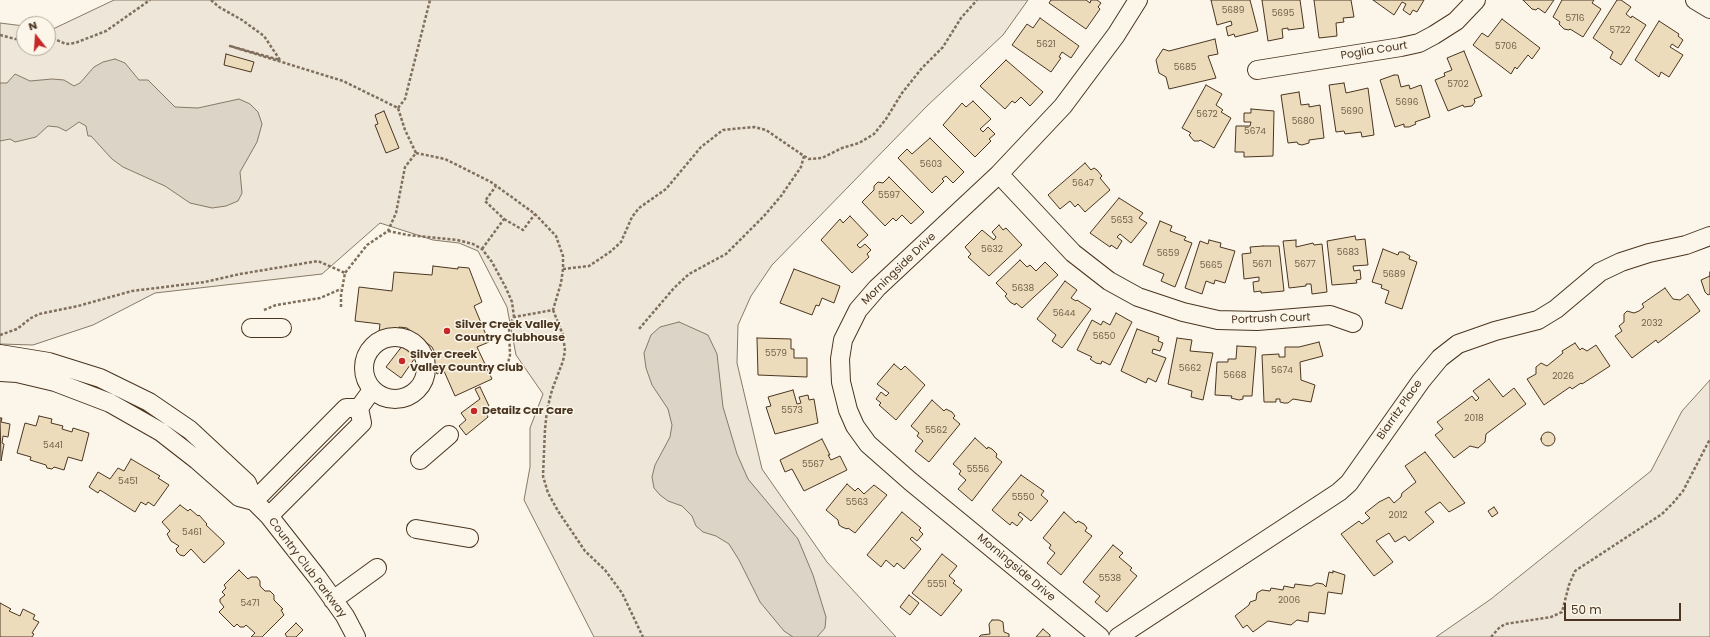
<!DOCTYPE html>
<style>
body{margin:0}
#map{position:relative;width:1710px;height:637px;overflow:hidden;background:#fbf6e9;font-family:Poppins,sans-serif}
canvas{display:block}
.north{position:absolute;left:16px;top:16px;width:40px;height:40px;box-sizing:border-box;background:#fbf6e9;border:1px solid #b4a999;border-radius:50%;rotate:343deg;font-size:11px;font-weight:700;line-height:16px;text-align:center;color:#4a3520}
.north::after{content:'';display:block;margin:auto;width:14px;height:18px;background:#c62828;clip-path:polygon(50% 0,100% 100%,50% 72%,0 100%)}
.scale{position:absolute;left:1564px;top:603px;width:117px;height:18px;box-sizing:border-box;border:2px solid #4a3520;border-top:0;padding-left:5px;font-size:12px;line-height:14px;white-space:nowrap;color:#4a3520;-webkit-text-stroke:3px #fbf6e9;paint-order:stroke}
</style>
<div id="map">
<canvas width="1710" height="637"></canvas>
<div class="north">N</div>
<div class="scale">50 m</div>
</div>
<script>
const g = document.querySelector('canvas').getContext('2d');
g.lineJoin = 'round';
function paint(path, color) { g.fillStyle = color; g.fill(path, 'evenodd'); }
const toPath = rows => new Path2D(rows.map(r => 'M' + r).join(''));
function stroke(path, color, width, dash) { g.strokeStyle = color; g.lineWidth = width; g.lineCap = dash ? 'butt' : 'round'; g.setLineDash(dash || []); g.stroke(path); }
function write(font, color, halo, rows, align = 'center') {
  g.font = font + ' Poppins,sans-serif'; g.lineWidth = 3; g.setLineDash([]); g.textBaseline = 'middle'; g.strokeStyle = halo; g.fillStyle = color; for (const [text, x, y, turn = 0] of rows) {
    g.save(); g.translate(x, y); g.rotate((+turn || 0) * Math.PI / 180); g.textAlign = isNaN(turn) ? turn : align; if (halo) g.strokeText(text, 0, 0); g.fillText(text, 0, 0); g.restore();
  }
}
const green = toPath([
 [114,0,1028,0,1003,35,927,106,772,265,751,296,738,325,737,363,762,469,827,562,896,637,594,637,524,500,530,467,530,428,543,394,516,355,507,307,478,251,459,243,433,240,380,223,322,274,155,293,93,325,33,345,0,344,0,23,24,26,24,48,48,48,48,29,53,29,114,0],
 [1710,380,1710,637,1436,637,1491,599,1651,471,1682,411,1710,380]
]);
const water = toPath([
 [115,59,125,63,139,80,148,80,175,107,198,108,239,99,250,104,258,112,262,124,257,142,240,172,242,193,238,201,226,206,212,208,190,203,165,186,123,167,112,159,91,136,88,136,86,126,79,122,66,131,58,127,48,126,36,137,15,142,10,139,0,141,0,83,7,83,15,74,30,81,52,79,64,80,74,86,80,83,94,67,103,62,115,59],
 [679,322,708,335,717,354,723,407,737,454,748,479,798,539,813,575,826,617,825,628,817,637,793,637,784,631,760,602,739,560,729,544,716,536,703,532,696,526,692,516,682,506,668,501,660,495,654,488,652,477,655,465,670,437,672,425,668,409,652,385,646,368,644,353,651,335,660,327,679,322]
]);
const building = toPath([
 [1051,0,1086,0,1090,3,1091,0,1097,0,1101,3,1098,7,1100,9,1086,29,1049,3,1051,0],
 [1211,0,1250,0,1258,31,1235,37,1234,34,1228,36,1226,27,1232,25,1231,21,1217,25,1211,0],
 [1262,0,1300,0,1304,28,1288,30,1288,28,1282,29,1283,38,1268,41,1262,0],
 [1314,0,1351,0,1354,17,1343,18,1344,22,1336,23,1337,36,1319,38,1314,0],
 [1373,0,1424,0,1417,12,1413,10,1410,15,1403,10,1406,4,1402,2,1394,15,1373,0],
 [1523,0,1554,0,1545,13,1538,8,1536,10,1532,9,1523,0],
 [1562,0,1594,0,1592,3,1601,9,1583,37,1570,29,1569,30,1564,29,1559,24,1560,22,1553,17,1562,0],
 [1617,0,1621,0,1631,7,1626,14,1631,18,1632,16,1646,25,1621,65,1610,58,1613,52,1593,38,1617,0],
 [1040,18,1079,46,1071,58,1062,52,1059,57,1061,58,1051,72,1012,45,1027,24,1033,28,1040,18],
 [1502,19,1540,48,1532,59,1528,55,1517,69,1515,67,1511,74,1473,45,1482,33,1488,37,1502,19],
 [1659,21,1679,34,1678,36,1683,40,1678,48,1672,44,1670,47,1683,55,1669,77,1661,72,1659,77,1635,60,1659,21],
 [1215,39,1218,54,1208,56,1216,78,1169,89,1166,77,1159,73,1156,60,1163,49,1169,51,1215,39],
 [1464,51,1482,96,1474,99,1475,102,1472,106,1464,107,1463,105,1448,111,1435,80,1445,76,1444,73,1452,70,1447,58,1464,51],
 [226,54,254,62,251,72,224,65,226,54],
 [1006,60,1043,92,1030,106,1021,97,1015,103,1012,101,1005,109,980,86,1006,60],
 [1394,75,1398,75,1401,87,1409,85,1410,89,1421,85,1430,117,1415,122,1416,124,1409,127,1404,127,1404,124,1395,127,1380,80,1394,75],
 [1344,83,1346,93,1368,88,1374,135,1362,137,1361,132,1345,134,1344,131,1336,132,1329,85,1344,83],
 [1206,85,1222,94,1216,105,1223,110,1221,112,1231,118,1214,148,1200,140,1199,141,1194,141,1189,135,1191,133,1182,128,1206,85],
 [1299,92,1301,105,1309,104,1309,107,1320,105,1324,138,1309,140,1309,143,1302,145,1298,144,1297,142,1288,143,1281,95,1299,92],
 [973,101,991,119,980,129,983,132,988,127,995,134,989,139,991,141,975,157,943,125,962,103,966,107,973,101],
 [1251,109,1274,111,1273,156,1244,157,1244,152,1235,152,1236,126,1250,126,1251,122,1244,122,1244,113,1251,113,1251,109],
 [384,111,399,148,386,153,375,125,378,124,375,115,384,111],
 [930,138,964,172,953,183,946,176,942,179,944,181,932,193,898,158,907,149,912,154,930,138],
 [1085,163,1091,170,1094,168,1097,170,1102,176,1100,178,1110,190,1085,212,1078,204,1075,207,1070,201,1060,209,1048,195,1085,163],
 [889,177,924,212,911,224,902,215,896,221,893,218,885,226,862,202,874,190,874,186,878,182,883,183,889,177],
 [1119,198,1143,213,1139,218,1147,223,1131,243,1120,234,1117,237,1122,241,1117,249,1111,245,1110,247,1090,233,1119,198],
 [850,216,868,235,857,245,860,248,865,244,871,250,867,254,869,257,852,273,821,240,840,219,843,223,850,216],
 [1160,221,1172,226,1170,231,1186,237,1184,240,1192,243,1175,287,1161,281,1164,274,1143,265,1160,221],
 [999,225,1003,230,1006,228,1022,245,989,276,968,257,971,254,965,247,982,230,994,240,996,237,992,232,999,225],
 [1355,236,1356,240,1365,239,1368,265,1353,266,1354,271,1360,270,1361,279,1356,280,1357,283,1332,285,1327,241,1355,236],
 [1209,240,1221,243,1220,247,1235,251,1225,283,1215,280,1214,284,1206,281,1202,294,1185,288,1200,241,1208,244,1209,240],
 [1296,240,1296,247,1313,243,1314,245,1322,244,1327,292,1312,294,1311,284,1306,284,1306,286,1289,288,1283,241,1296,240],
 [1263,246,1279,246,1284,291,1261,293,1261,291,1254,292,1253,282,1259,281,1259,277,1244,279,1242,254,1251,253,1250,247,1263,246],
 [1383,249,1398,255,1399,252,1403,252,1410,256,1409,259,1417,262,1402,309,1385,303,1389,291,1381,288,1382,285,1372,282,1383,249],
 [1020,260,1027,267,1030,265,1036,271,1045,262,1058,275,1022,308,1016,303,1015,305,1010,302,1005,296,1007,294,996,283,1020,260],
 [433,266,458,269,458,267,469,268,482,302,474,306,489,342,477,347,492,379,455,396,444,371,437,374,433,365,435,364,434,362,432,362,428,354,434,351,432,347,423,340,407,328,399,327,399,331,387,330,387,333,379,332,380,324,355,321,359,287,392,291,394,272,432,275,433,266],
 [794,269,840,286,834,303,822,298,819,306,816,305,812,315,780,303,794,269],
 [1710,272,1710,294,1708,295,1705,292,1701,280,1710,276,1710,272],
 [1065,281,1077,290,1071,298,1076,301,1077,300,1091,309,1062,348,1052,341,1056,335,1037,319,1065,281],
 [1665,288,1673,299,1680,300,1688,294,1700,311,1658,343,1656,340,1632,358,1615,336,1622,331,1619,326,1624,322,1624,314,1627,311,1634,313,1639,311,1644,307,1642,304,1665,288],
 [1116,313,1132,322,1110,365,1102,361,1101,364,1096,363,1090,359,1092,357,1077,350,1092,320,1101,325,1103,321,1110,325,1116,313],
 [1137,329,1159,337,1158,341,1163,343,1160,351,1153,349,1152,353,1166,358,1156,382,1148,378,1146,383,1121,371,1137,329],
 [415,335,423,340,413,353,406,347,415,335],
 [757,338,791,339,791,349,794,349,794,358,807,358,807,377,758,375,757,338],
 [1177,338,1192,340,1190,351,1213,353,1203,400,1191,397,1192,391,1168,384,1177,338],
 [1319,342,1323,356,1300,362,1301,380,1315,385,1311,402,1293,399,1288,403,1284,403,1280,402,1280,399,1276,399,1276,402,1264,402,1262,355,1279,354,1279,357,1285,357,1285,347,1299,347,1319,342],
 [1575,343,1580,350,1582,348,1587,351,1596,345,1610,366,1582,384,1581,383,1572,389,1570,387,1544,405,1527,379,1536,374,1536,367,1541,363,1547,366,1563,353,1562,351,1575,343],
 [403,345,417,355,401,378,386,367,403,345],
 [1237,346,1256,347,1252,396,1243,396,1243,399,1239,400,1231,398,1232,396,1215,395,1217,362,1228,362,1228,359,1236,359,1237,346],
 [894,364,901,370,905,366,925,385,896,420,879,405,881,403,876,399,881,392,886,396,889,393,877,384,894,364],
 [1489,379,1503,397,1514,388,1526,404,1486,434,1485,442,1478,448,1470,446,1454,458,1435,435,1443,429,1437,422,1472,396,1476,401,1479,398,1473,391,1489,379],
 [480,387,489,406,484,408,488,417,466,435,459,426,466,420,461,413,480,399,475,389,480,387],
 [793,390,797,404,801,403,799,397,808,395,809,400,814,399,818,423,775,434,766,407,771,406,768,397,793,390],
 [932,400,944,411,946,409,952,412,955,416,953,418,960,424,929,462,915,451,923,441,917,436,919,433,911,426,932,400],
 [39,416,52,419,51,423,63,426,62,429,72,432,73,428,89,433,82,461,68,457,64,470,54,467,52,469,47,468,46,465,30,460,31,457,17,453,25,423,36,426,39,416],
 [0,418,2,418,1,422,10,424,8,437,3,436,2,443,4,444,1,461,0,418],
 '1541 439a7 7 0 1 1 14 0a7 7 0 1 1-14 0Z',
 [975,438,987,449,988,447,992,449,997,454,996,457,1002,462,972,501,958,489,966,480,959,474,961,471,953,464,975,438],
 [822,439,830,455,828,455,831,460,840,456,847,470,804,491,792,469,785,472,780,460,822,439],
 [1425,452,1465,503,1449,512,1440,502,1425,512,1434,522,1409,541,1405,536,1395,542,1389,533,1376,541,1393,562,1374,576,1341,534,1359,521,1362,524,1370,518,1365,513,1379,502,1389,497,1394,503,1401,497,1402,493,1416,482,1405,466,1425,452],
 [131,459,160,476,158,478,169,485,154,506,148,502,146,505,141,502,135,512,100,490,98,493,89,487,98,472,110,479,118,468,124,471,131,459],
 [1021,475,1044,491,1041,495,1048,501,1031,521,1020,512,1018,515,1023,519,1017,526,1012,522,1010,525,992,510,1021,475],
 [847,484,855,491,858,488,864,494,874,485,887,495,855,533,848,528,847,529,842,527,839,525,838,520,826,510,847,484],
 [180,505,188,511,190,509,198,516,199,515,207,524,206,525,224,542,224,544,204,563,191,549,184,556,180,555,177,552,176,549,179,546,171,541,167,534,170,531,162,522,180,505],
 [1494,507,1498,513,1492,517,1488,511,1494,507],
 [902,512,921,528,919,530,923,534,917,541,912,537,910,539,921,549,904,569,897,563,894,567,886,560,881,567,867,555,902,512],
 [1064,512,1076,523,1078,521,1084,524,1087,528,1085,531,1092,536,1061,575,1047,563,1055,553,1049,548,1051,545,1043,538,1064,512],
 [1113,545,1123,553,1119,557,1132,568,1130,570,1137,576,1107,612,1095,602,1100,596,1083,582,1113,545],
 [942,554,957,566,949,576,955,581,953,583,962,590,941,616,912,593,942,554],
 [239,570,248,579,251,577,257,577,260,581,260,586,265,591,270,591,274,595,274,600,283,609,281,610,284,615,262,637,251,637,255,633,246,625,244,627,240,627,237,624,234,627,219,612,224,607,220,602,220,599,225,595,222,592,226,588,224,585,239,570],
 [1333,571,1345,575,1342,594,1328,592,1325,614,1309,612,1308,622,1297,620,1291,625,1268,621,1253,632,1247,625,1243,628,1235,616,1249,605,1250,602,1256,600,1257,593,1262,590,1270,591,1271,588,1283,590,1284,586,1294,588,1295,584,1311,586,1317,583,1323,584,1326,587,1329,572,1333,573,1333,571],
 [909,595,919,603,910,615,900,607,909,595],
 [0,603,11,609,9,611,20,616,23,609,35,615,33,619,39,622,32,633,34,634,32,637,0,637,0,603],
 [992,620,999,620,1003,622,1004,632,1009,634,1009,637,979,637,981,635,990,634,989,624,992,620],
 [296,623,303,630,296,637,287,637,285,634,296,623],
 [1043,629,1050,635,1050,637,1036,637,1043,629]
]);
const path = toPath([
 [211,0,219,7,242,20,264,36,280,60,230,46,343,81,398,108,405,130,416,153,405,167,396,213,388,231,367,245,345,273],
 [0,35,15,39,24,39],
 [48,36,66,44,75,43,106,31,150,0],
 [398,108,405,99,430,0],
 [416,153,445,159,491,182,535,214,556,236,563,256,563,269,561,283,553,310,514,317,509,326,510,355,506,371],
 [804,156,809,159,822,158,842,148,859,143,874,134,886,119,902,93,922,68,943,47,961,18,977,0],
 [504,219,523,230,535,214],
 [388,231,408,235,457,240,473,244,482,249,492,262,506,288,512,302,514,317],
 [482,249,504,219,485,201,496,186],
 [563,269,589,266,610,252,621,242,632,217,639,208,666,189,701,147,723,130,754,127,766,130,804,156,801,167,781,196,764,216,726,254,689,274,674,288,639,329],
 [264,310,276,305,320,298,341,289],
 [553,310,563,335,565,351,563,361,552,390,547,410,545,429,543,476,548,493,558,511,585,551,605,570,622,593,643,637],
 [0,335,17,329,31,318,39,314,78,306,132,291,205,282,240,274,318,261,345,273,341,295,341,309],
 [1491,637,1499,628,1505,624,1551,617,1562,612,1569,585,1575,571,1662,514,1673,503,1683,491,1710,439]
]);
const minor = toPath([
 [1695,0,1710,9],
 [1257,70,1401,47,1419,43,1434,35,1456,21,1476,0],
 [999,174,1073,253,1109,281,1138,297,1183,312,1218,320,1257,321,1330,315,1353,323],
 [251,328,282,328],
 '364 368a31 31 0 1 1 62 0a31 31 0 1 1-62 0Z',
 [0,354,49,362,100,378,149,402,190,430,247,483,254,501,269,516,317,577,345,616,356,637],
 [0,372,17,373,55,382,110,403,161,432,197,460,239,497,254,501],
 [420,460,449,435],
 [254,501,346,408,359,408],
 [269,516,362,423,359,408,372,390],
 [416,529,469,538],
 [333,600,377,568],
 [1100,637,910,481,868,444,855,426,848,410,841,382,840,359,843,340,858,310,877,288,999,174,1063,106,1116,35,1138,0],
 [1118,637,1339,492,1349,483,1421,381,1440,358,1458,344,1495,331,1538,320,1556,309,1600,272,1621,262,1649,253,1686,245,1710,236]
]);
const markers = [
 [447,331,4,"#c62828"],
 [402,361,4,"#c62828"],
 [474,411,4,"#c62828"]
];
const numberNames = [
 ["5689",1233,11],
 ["5695",1283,14],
 ["5716",1575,19],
 ["5722",1620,31],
 ["5621",1046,45],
 ["5706",1506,47],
 ["5685",1185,68],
 ["5702",1458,85],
 ["5696",1407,103],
 ["5690",1352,112],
 ["5672",1207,115],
 ["5680",1303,122],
 ["5674",1255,132],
 ["5603",931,165],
 ["5647",1083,184],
 ["5597",889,196],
 ["5653",1122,221],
 ["5632",992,250],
 ["5683",1348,253],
 ["5659",1168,254],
 ["5671",1262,265],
 ["5677",1305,265],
 ["5665",1211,266],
 ["5689",1394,275],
 ["5638",1023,289],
 ["5644",1064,314],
 ["2032",1652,324],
 ["5650",1104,337],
 ["5579",776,354],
 ["5662",1190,369],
 ["5674",1282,371],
 ["5668",1235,376],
 ["2026",1563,377],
 ["5573",792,411],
 ["2018",1474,419],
 ["5562",936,431],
 ["5441",53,446],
 ["5567",813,465],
 ["5556",978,470],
 ["5451",128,482],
 ["5550",1023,498],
 ["5563",857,503],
 ["2012",1398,516],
 ["5461",192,533],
 ["5538",1110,579],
 ["5551",937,585],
 ["2006",1289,601],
 ["5471",250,604]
];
const streetNames = [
 ["Poglia Court",1374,51,-9],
 ["Morningside Drive",899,269,-44],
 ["Portrush Court",1271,319,-2],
 ["Biarritz Place",1400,410,-55],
 ["Country Club Parkway",307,568,53],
 ["Morningside Drive",1016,568,40]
];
const poiNames = [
 ["Silver Creek Valley",455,325],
 ["Country Clubhouse",455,338],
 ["Silver Creek",410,355],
 ["Valley Country Club",410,368],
 ["Detailz Car Care",482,411]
];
paint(green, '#ede6d9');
stroke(green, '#887966', 1);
paint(water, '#dcd4c6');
stroke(water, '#887966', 1);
paint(building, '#ecdcbc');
stroke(building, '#4a3520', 1);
stroke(minor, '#4a3520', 20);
stroke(path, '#7f6f5c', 2.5, [3, 2]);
stroke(minor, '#fbf6e9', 18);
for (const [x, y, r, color] of markers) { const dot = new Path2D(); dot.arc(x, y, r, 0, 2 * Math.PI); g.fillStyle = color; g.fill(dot); stroke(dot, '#fbf6e9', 1.5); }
write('9px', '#725f47', null, numberNames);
write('11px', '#4a3520', '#fbf6e9', streetNames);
write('bold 11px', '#4a3520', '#fbf6e9', poiNames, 'left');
</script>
